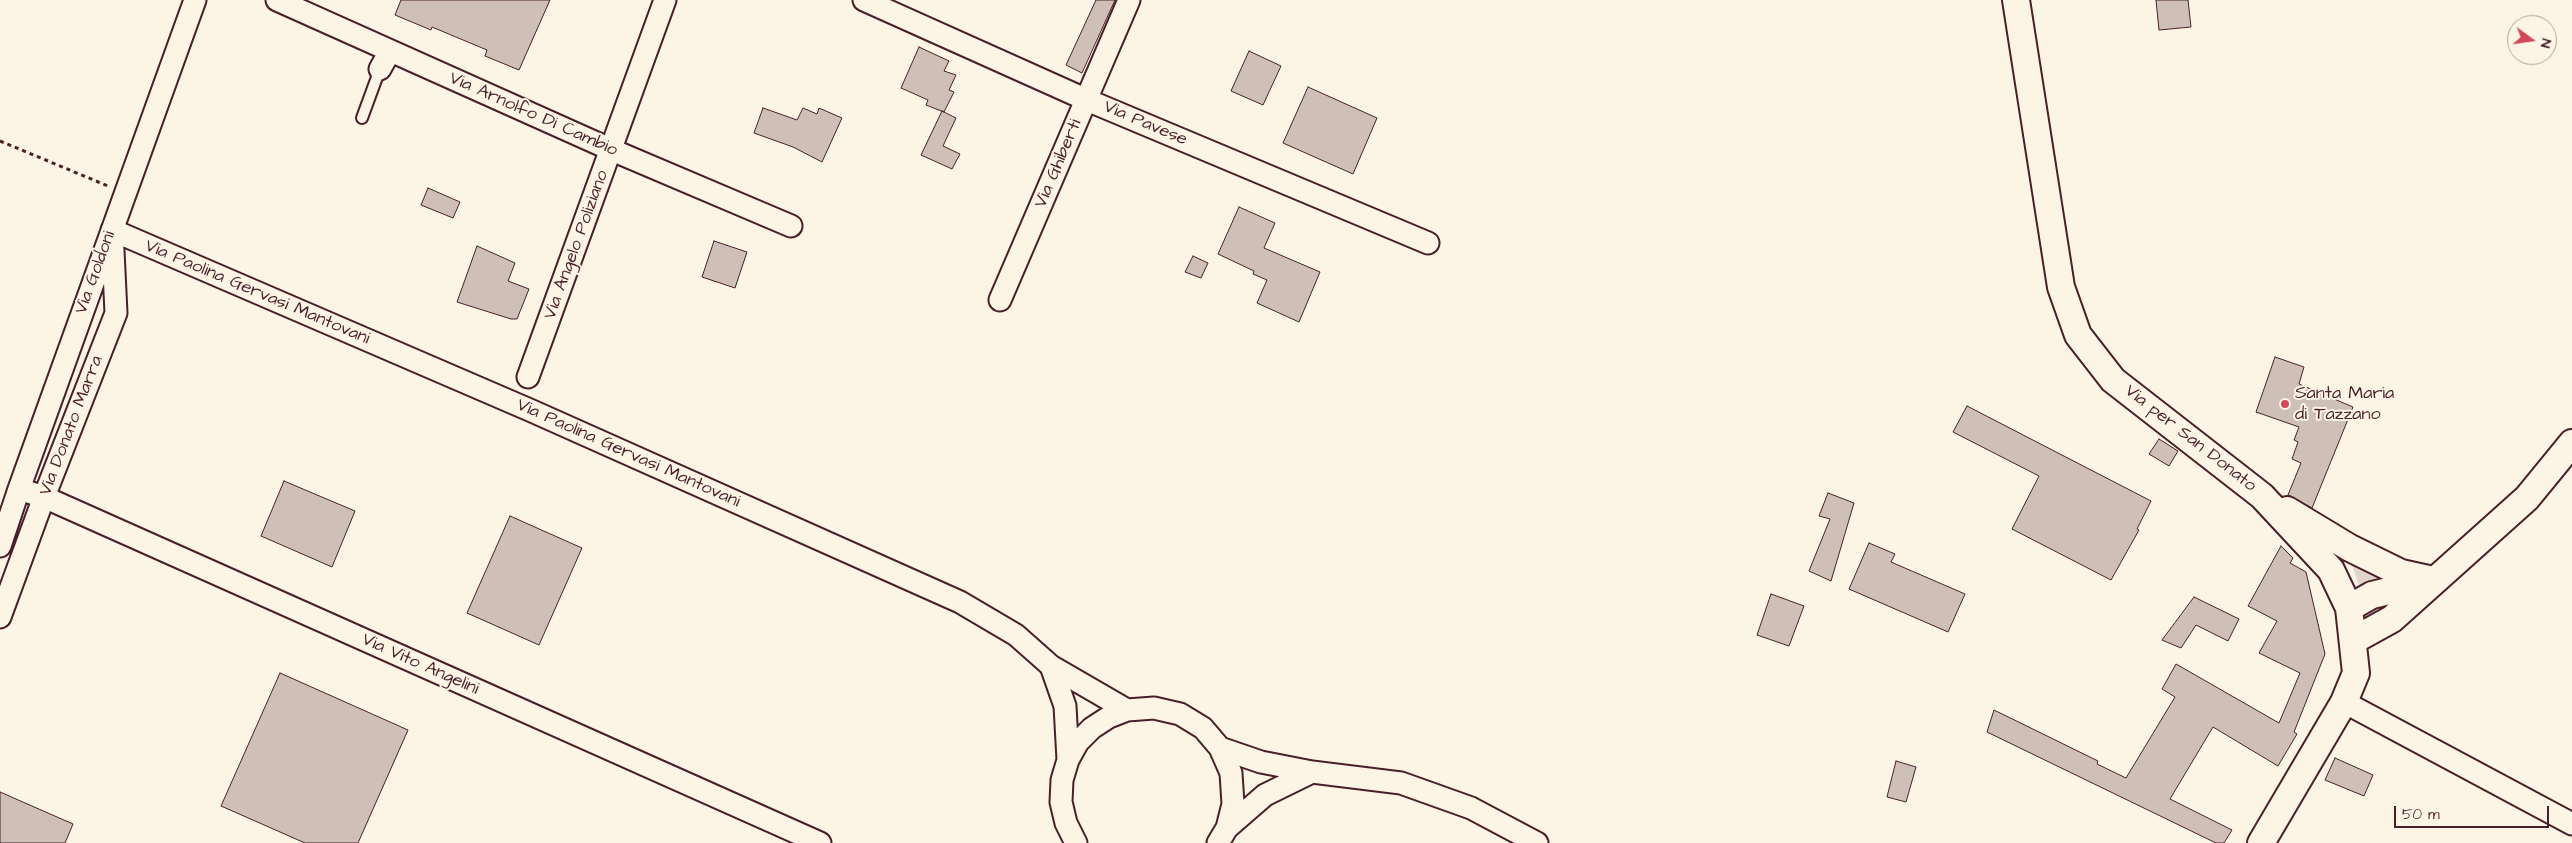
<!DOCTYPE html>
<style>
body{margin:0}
#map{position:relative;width:2572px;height:843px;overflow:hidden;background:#fcf5e5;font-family:"Architects Daughter",sans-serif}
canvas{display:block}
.north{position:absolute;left:2507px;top:15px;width:50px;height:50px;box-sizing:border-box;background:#fcf5e5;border:1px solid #b59f9b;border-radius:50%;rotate:104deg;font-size:14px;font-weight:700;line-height:20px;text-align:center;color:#4a1f2b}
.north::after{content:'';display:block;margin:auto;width:18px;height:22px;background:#d1495b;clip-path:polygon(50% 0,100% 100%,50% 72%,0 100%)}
.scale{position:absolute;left:2394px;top:806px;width:155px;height:22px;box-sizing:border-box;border:2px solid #4a1f2b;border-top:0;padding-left:6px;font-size:15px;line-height:18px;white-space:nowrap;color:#4a1f2b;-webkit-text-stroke:4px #fcf5e5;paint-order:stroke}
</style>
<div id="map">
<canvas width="2572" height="843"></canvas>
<div class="north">N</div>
<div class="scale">50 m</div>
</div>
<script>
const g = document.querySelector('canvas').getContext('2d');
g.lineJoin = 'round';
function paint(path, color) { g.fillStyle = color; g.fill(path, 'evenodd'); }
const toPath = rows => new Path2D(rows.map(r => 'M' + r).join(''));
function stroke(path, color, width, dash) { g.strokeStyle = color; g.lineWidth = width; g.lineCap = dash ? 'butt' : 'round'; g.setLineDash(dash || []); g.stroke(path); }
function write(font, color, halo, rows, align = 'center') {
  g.font = font + ' "Architects Daughter",sans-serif'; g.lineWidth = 4; g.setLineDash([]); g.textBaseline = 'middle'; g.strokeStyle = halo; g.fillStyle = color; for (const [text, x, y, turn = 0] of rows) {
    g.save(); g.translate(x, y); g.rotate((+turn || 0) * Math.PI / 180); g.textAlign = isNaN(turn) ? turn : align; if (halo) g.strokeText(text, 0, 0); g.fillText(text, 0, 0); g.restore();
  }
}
const green = toPath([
 [2351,562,2395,580,2361,592]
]);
const building = toPath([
 [401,0,550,0,519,70,485,56,487,50,432,27,431,30,395,15,401,0],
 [1096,0,1115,0,1082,73,1066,65,1096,0],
 [2156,0,2188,0,2191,27,2159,30,2156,0],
 [919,47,949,61,944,71,956,75,949,90,954,92,944,112,926,105,928,100,901,88,919,47],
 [1249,51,1281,66,1263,105,1231,91,1249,51],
 [1308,87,1377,118,1353,174,1283,143,1308,87],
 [763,108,797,120,803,108,817,114,819,108,842,118,822,162,793,147,754,133,763,108],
 [942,111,956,118,943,146,960,154,952,169,921,155,942,111],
 [428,188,460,202,453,218,421,205,428,188],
 [1239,207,1275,223,1264,248,1320,272,1299,322,1257,303,1267,280,1253,274,1254,271,1218,254,1239,207],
 [714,241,747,252,735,288,702,277,714,241],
 [477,246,515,263,508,281,529,289,517,319,511,319,457,302,477,246],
 [1193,256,1208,263,1201,278,1185,272,1193,256],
 [2275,357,2304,367,2299,384,2353,407,2312,508,2288,495,2301,463,2292,459,2298,442,2294,440,2299,427,2256,412,2275,357],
 [1967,406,2151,501,2137,529,2139,530,2111,580,2012,529,2039,476,1953,432,1967,406],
 [2159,439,2178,451,2169,466,2149,454,2159,439],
 [284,481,355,511,332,567,261,536,284,481],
 [1828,493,1854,503,1831,581,1809,571,1830,519,1819,516,1828,493],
 [510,516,582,548,539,645,467,613,510,516],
 [1869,543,1895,554,1891,562,1965,594,1948,632,1849,589,1869,543],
 [2281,546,2293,558,2290,563,2306,572,2325,654,2294,732,2297,734,2278,766,2213,727,2170,799,2232,830,2224,843,2216,843,1987,732,1994,710,2098,761,2097,764,2126,778,2175,697,2162,689,2176,664,2279,723,2300,673,2259,653,2277,621,2248,606,2281,546],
 [1771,594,1804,606,1789,646,1757,635,1771,594],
 [2194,597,2239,619,2228,641,2196,625,2181,648,2162,640,2194,597],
 [280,673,408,730,358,843,305,843,221,806,280,673],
 [2335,758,2373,775,2364,796,2325,780,2335,758],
 [1896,761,1916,767,1906,802,1887,797,1896,761],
 [0,792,73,824,65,843,0,843,0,792]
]);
const path = toPath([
 [0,141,108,186]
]);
const service = toPath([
 [362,118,380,69]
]);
const minor = toPath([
 [277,0,612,150,791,226],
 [864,0,1087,100,1428,243],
 [380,69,390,51],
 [1000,300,1129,0],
 [528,377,665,0],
 [19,489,44,497,820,843],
 [0,546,19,489,195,0],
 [0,617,44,497,116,313,112,230,532,411,960,602,1016,635,1051,666,1127,710],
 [1051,666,1065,706,1068,760],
 [2344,702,2572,824],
 [1220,748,1261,762,1312,772,1401,783,1471,808,1537,843],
 [1227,828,1265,795,1312,772],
 [1076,843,1066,823,1061,802,1062,780,1068,760,1078,742,1092,728,1109,717,1127,710,1154,708,1180,714,1203,728,1220,748,1231,773,1233,804,1227,828,1218,843]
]);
const tertiary = toPath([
 [2016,0,2061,287,2078,335,2113,380,2262,496,2331,570,2349,608,2356,673,2344,702,2261,843],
 [2287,510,2350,548,2401,573,2433,580],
 [2349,608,2372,595,2430,581],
 [2354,640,2392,619,2527,498,2572,443]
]);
const markers = [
 [2285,404,5,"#d1495b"]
];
const streetNames = [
 ["Via Arnolfo Di Cambio",533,115,24],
 ["Via Pavese",1145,124,23],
 ["Via Ghiberti",1059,164,-67],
 ["Via Angelo Poliziano",577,245,-70],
 ["Via Goldoni",96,273,-70],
 ["Via Paolina Gervasi Mantovani",257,293,23],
 ["Via Donato Marra",72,426,-69],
 ["Via per San Donato",2190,439,38],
 ["Via Paolina Gervasi Mantovani",628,454,24],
 ["Via Vito Angelini",420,665,24]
];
const poiNames = [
 ["Santa Maria",2295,394],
 ["di Tazzano",2295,415]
];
paint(green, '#e2d5ca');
paint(building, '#cfc0b7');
stroke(building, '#4a1f2b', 1);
stroke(service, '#4a1f2b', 14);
stroke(minor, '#4a1f2b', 25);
stroke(tertiary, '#4a1f2b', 30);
stroke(path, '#4a1f2b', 3, [4, 4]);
stroke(service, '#fcf5e5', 10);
stroke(minor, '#fcf5e5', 21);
stroke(tertiary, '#fcf5e5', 26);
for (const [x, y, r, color] of markers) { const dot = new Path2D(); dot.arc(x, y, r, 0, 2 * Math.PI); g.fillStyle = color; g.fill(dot); stroke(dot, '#fcf5e5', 2); }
write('18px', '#4a1f2b', '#fcf5e5', streetNames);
write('18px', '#4a1f2b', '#fcf5e5', poiNames, 'left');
</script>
